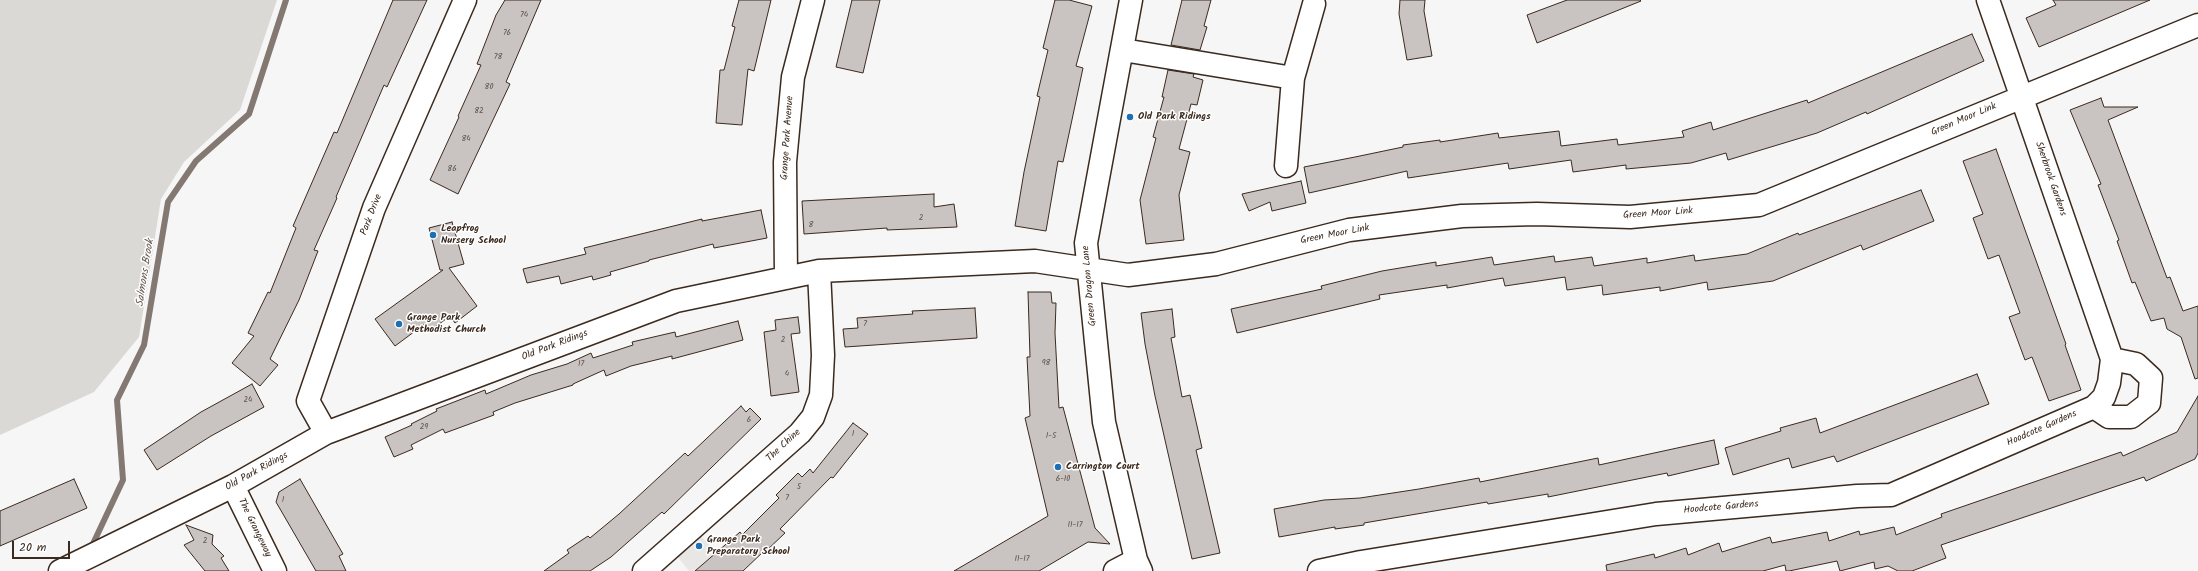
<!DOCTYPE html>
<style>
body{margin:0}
#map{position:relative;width:2198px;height:571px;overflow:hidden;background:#f7f6f6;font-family:Kalam,sans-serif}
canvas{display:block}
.scale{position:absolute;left:12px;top:541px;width:58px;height:18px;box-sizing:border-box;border:2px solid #3b2a1e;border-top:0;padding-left:5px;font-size:12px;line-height:14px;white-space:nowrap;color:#3b2a1e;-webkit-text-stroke:3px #fff;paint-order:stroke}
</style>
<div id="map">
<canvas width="2198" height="571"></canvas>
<div class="scale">20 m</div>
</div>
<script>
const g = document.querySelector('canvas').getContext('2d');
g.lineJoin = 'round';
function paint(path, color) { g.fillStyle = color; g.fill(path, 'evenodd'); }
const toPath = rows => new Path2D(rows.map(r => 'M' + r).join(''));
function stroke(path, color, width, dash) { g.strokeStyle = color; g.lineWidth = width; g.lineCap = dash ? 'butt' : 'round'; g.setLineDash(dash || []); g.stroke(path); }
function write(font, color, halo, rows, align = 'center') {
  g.font = font + ' Kalam,sans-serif'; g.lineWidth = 3; g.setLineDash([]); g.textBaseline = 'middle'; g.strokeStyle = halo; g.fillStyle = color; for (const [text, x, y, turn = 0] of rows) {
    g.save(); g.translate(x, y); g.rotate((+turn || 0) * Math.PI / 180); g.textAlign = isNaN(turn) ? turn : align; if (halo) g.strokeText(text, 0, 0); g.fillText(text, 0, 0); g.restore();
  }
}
const built = toPath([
 [701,536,732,571,689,571,677,556]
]);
const green = toPath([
 [0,0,277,0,240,110,184,162,161,199,139,337,94,392,0,435]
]);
const stream = toPath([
 [91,548,123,480,117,400,144,345,168,202,196,161,249,114,286,0]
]);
const building = toPath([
 [393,0,427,0,387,87,384,85,336,197,337,198,314,250,318,251,299,300,270,359,278,365,260,386,232,363,254,336,248,333,268,292,270,293,296,228,293,226,334,132,337,133,393,0],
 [505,0,541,0,506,82,510,84,458,194,430,180,459,117,458,116,481,65,477,64,496,15,505,0],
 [739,0,771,0,754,71,748,69,742,125,716,123,720,70,724,70,735,27,732,26,739,0],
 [852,0,880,0,863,73,836,67,852,0],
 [1055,0,1069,0,1092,6,1076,66,1083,68,1063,162,1058,161,1046,231,1015,226,1024,172,1040,97,1037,96,1048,50,1043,48,1055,0],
 [1182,0,1211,0,1204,26,1207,27,1200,50,1171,45,1182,0],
 [1400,0,1425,0,1424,11,1432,56,1407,60,1399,14,1400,0],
 [1567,0,1640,0,1641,1,1537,43,1527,15,1567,0],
 [2053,0,2150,0,2039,47,2026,18,2056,5,2053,0],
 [1972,34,1984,61,1867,114,1866,112,1817,133,1728,160,1726,153,1691,163,1626,169,1626,165,1573,172,1571,160,1509,169,1508,163,1408,178,1407,171,1309,193,1304,167,1355,157,1403,147,1403,145,1440,140,1440,142,1498,133,1499,138,1559,131,1561,146,1617,139,1618,145,1684,137,1682,131,1711,122,1713,130,1807,100,1808,103,1972,34],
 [1168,70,1194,74,1193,77,1203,80,1197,105,1191,104,1179,149,1190,152,1179,195,1184,240,1146,244,1140,200,1156,138,1153,137,1164,97,1162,97,1168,70],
 [2101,98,2104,107,2138,107,2108,120,2167,278,2170,277,2183,311,2198,306,2198,378,2195,379,2181,337,2167,329,2164,318,2151,321,2135,282,2132,283,2117,241,2119,240,2098,185,2101,184,2070,110,2101,98],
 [1996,149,2066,344,2065,345,2081,390,2049,401,2032,357,2025,360,2009,317,2020,313,1999,255,1988,259,1973,218,1983,214,1963,161,1996,149],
 [1301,181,1306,203,1272,211,1270,202,1249,211,1242,194,1301,181],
 [1921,190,1934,221,1863,250,1861,245,1773,281,1708,290,1707,282,1660,291,1660,287,1603,295,1602,285,1567,290,1565,277,1505,286,1503,278,1447,288,1447,285,1379,295,1380,299,1237,333,1231,309,1322,289,1321,286,1382,271,1436,262,1436,266,1492,257,1494,265,1554,256,1555,262,1592,257,1594,266,1647,258,1647,263,1694,255,1695,261,1747,254,1798,233,1799,235,1921,190],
 [934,194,934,207,954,204,957,227,887,230,887,228,804,234,802,201,934,194],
 [761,210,767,238,714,248,713,244,649,260,649,261,610,272,611,275,593,280,592,276,561,284,559,276,527,283,523,269,586,254,584,248,702,219,702,221,761,210],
 [452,222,464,264,449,268,477,306,455,323,450,316,431,330,426,323,395,346,375,319,443,270,440,270,429,228,452,222],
 [1028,292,1051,292,1052,303,1056,303,1055,333,1059,408,1063,407,1095,528,1110,544,1088,542,1039,571,954,571,1048,516,1025,418,1030,416,1027,357,1030,357,1028,292],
 [975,308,977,338,845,347,843,329,858,328,857,318,913,314,912,311,975,308],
 [1172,309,1175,337,1171,338,1182,397,1190,395,1202,448,1196,450,1220,553,1192,559,1155,396,1145,344,1141,313,1172,309],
 [798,317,800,333,791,334,799,392,771,396,764,332,776,330,775,320,798,317],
 [738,321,743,340,672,359,672,356,631,366,606,376,604,370,573,384,573,385,515,403,493,412,494,415,445,433,443,429,411,445,413,449,394,457,385,437,412,425,411,424,437,411,436,409,485,390,486,394,531,375,567,364,591,353,593,358,633,345,632,342,675,332,676,337,738,321],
 [1977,374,1989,404,1837,462,1834,456,1792,468,1789,458,1733,475,1725,448,1781,431,1780,428,1816,418,1820,433,1977,374],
 [252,384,264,407,211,436,157,470,144,450,201,412,252,384],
 [2198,396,2198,453,2195,459,2146,481,2144,477,1941,545,1946,558,1912,571,1898,571,1888,566,1875,569,1874,562,1840,571,1837,561,1789,571,1786,571,1785,565,1763,571,1607,571,1606,565,1654,554,1655,558,1686,548,1688,555,1719,543,1722,552,1770,537,1772,543,1827,532,1829,541,1859,531,1860,535,1894,527,1896,535,1942,517,1941,514,2121,452,2123,456,2177,432,2198,396],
 [741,406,746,412,750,408,761,419,664,514,662,512,611,557,590,571,544,571,569,553,567,550,588,536,590,538,619,514,685,453,688,456,741,406],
 [853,423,868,434,833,478,831,477,780,529,785,533,765,552,764,551,743,571,695,571,740,532,742,535,779,498,776,495,798,473,802,477,810,469,813,473,853,423],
 [1714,440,1719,464,1668,476,1667,473,1548,497,1548,494,1488,504,1487,502,1364,523,1364,525,1335,529,1335,527,1279,537,1274,509,1324,500,1360,498,1419,489,1479,478,1480,482,1598,458,1599,465,1714,440],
 [74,479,87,508,0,546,0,511,74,479],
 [300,479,343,554,339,556,346,571,316,571,276,502,279,492,300,479],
 [186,525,213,535,212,544,224,556,221,558,229,571,205,571,184,545,194,540,186,525]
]);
const minor = toPath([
 [1131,0,1086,243,1104,422,1136,560,1141,571],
 [1123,50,1293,78],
 [1286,166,1293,78,1314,4],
 [786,278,785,162,793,77,813,0],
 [2094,407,2109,417,2131,417,2149,403,2151,378,2136,364,2112,359],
 [326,433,308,401,374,208,465,0],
 [233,486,275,571],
 [60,571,233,486,326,433,676,301,819,271,1035,261,1128,275,1216,264,1349,230,1462,216,1537,214,1630,217,1759,205,2198,25],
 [644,571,800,433,813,417,821,395,823,355,819,271],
 [1115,571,1136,560],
 [1319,571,1361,562,1656,514,1857,496,1891,495,2094,407,2104,397,2109,383,2112,359,1988,0]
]);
const markers = [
 [1130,117,4,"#1f6fb2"],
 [433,235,4,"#1f6fb2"],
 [399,324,4,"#1f6fb2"],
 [1058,467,4,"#1f6fb2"],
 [699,546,4,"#1f6fb2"]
];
const numberNames = [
 ["74",524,16],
 ["76",507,34],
 ["78",498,58],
 ["80",489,88],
 ["82",479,112],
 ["84",466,140],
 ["86",452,170],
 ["2",921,219],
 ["8",811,226],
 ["7",865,325],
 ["2",783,341],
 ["98",1046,364],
 ["17",581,365],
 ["4",787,375],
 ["24",248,401],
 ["6",749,421],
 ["29",424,428],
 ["1",853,435],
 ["1-5",1051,437],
 ["6-10",1063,480],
 ["5",799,488],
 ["7",787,499],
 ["1",283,501],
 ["11-17",1075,526],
 ["2",205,542],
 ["11-17",1022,560]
];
const poiNames = [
 ["Old Park Ridings",1138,117],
 ["Leapfrog",441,229],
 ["Nursery School",441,241],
 ["Grange Park",407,318],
 ["Methodist Church",407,330],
 ["Carrington Court",1066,467],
 ["Grange Park",707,540],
 ["Preparatory School",707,552]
];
const streetNames = [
 ["Green Moor Link",1964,120,-23],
 ["Grange Park Avenue",788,138,-86],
 ["Sherbrook Gardens",2050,179,71],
 ["Green Moor Link",1658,214,-4],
 ["Park Drive",372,215,-69],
 ["Green Moor Link",1335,235,-11],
 ["Green Dragon Lane",1090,286,-95],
 ["Old Park Ridings",555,346,-21],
 ["Hoodcote Gardens",2042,429,-24],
 ["The Chine",784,446,-43],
 ["Old Park Ridings",257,472,-29],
 ["Hoodcote Gardens",1721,508,-5],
 ["The Grangeway",254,528,64]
];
const waterNames = [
 ["Salmons Brook",146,273,-81]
];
paint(built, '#e9e7e6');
paint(green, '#dbd9d6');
stroke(stream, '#847972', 6);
paint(building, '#c9c3c1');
stroke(building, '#3b2a1e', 1);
stroke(minor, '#3b2a1e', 25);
stroke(minor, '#fff', 22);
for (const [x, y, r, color] of markers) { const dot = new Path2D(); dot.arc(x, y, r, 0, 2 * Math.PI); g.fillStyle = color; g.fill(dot); stroke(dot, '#fff', 1.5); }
write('8px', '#5e5047', null, numberNames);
write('bold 10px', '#3b2a1e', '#fff', poiNames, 'left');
write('10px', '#3b2a1e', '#fff', streetNames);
write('italic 11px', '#65584f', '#fff', waterNames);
</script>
